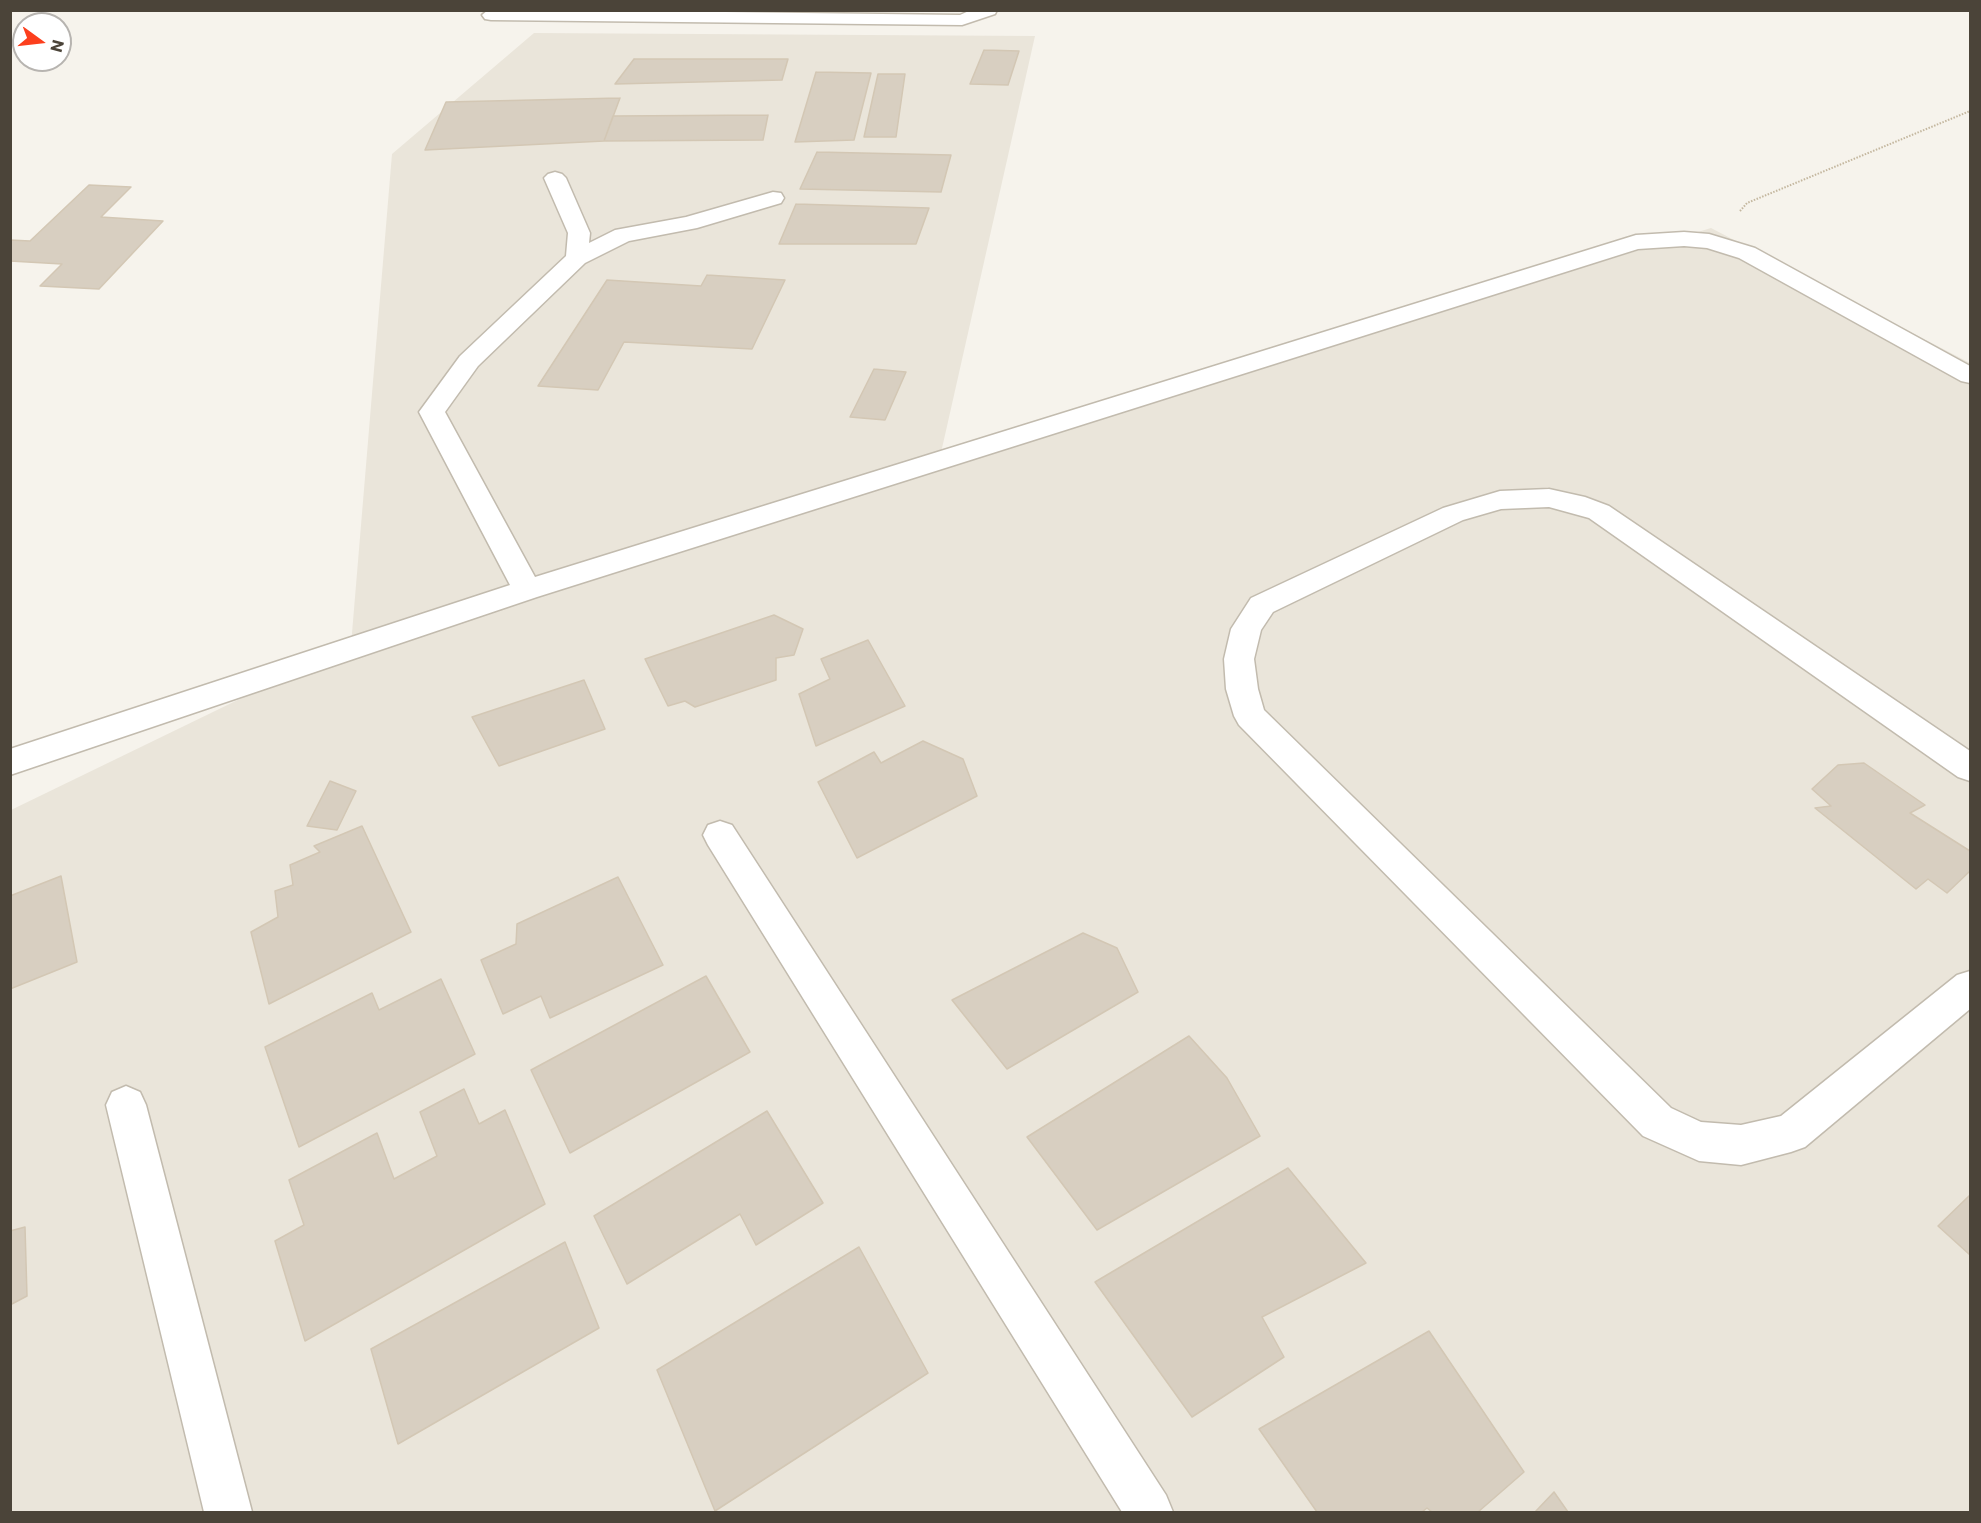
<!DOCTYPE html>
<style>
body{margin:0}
#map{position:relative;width:1981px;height:1523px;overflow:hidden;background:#f6f3ec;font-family:Commissioner,sans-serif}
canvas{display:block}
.frame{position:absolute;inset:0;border:12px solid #4b4439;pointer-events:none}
.north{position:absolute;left:12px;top:12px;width:60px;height:60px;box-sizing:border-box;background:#fff;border:2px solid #b7b4b0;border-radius:50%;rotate:105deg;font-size:16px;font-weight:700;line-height:24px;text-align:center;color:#4b4439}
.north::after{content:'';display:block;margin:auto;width:21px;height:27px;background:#fc3f1d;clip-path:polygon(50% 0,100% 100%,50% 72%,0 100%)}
</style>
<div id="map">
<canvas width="1981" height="1523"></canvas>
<div class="frame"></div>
<div class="north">N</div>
</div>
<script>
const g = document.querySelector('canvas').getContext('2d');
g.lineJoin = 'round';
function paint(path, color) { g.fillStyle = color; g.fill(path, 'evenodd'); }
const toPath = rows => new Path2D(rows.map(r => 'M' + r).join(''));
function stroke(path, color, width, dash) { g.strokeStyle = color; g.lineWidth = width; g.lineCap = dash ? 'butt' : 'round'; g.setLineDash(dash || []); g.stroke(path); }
const residential = toPath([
 [534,33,1035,36,938,466,1711,228,1970,363,1970,1512,11,1512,11,810,351,645,392,154]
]);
const building = toPath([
 [984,50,1019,51,1008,85,970,84,984,50],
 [634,59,788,59,782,80,615,84,634,59],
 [816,72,871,73,854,140,795,142,816,72],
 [878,74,905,74,896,137,864,137,878,74],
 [620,98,604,141,425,150,446,102,620,98],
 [768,115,763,140,604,141,613,116,768,115],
 [817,152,951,155,941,192,800,189,817,152],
 [89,185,131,187,101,217,163,221,99,289,40,286,62,264,10,261,10,240,30,241,89,185],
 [796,204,929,208,916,244,779,244,796,204],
 [707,275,785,280,752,349,624,342,598,390,538,386,607,280,701,286,707,275],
 [874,369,906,372,885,420,850,417,874,369],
 [774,615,803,629,794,655,776,658,776,680,695,707,685,701,668,706,645,659,774,615],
 [868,640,905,706,816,746,799,694,830,679,821,659,868,640],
 [584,680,605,729,499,766,472,717,584,680],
 [923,741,963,759,977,796,857,858,818,782,874,752,881,763,923,741],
 [1864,763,1925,805,1910,813,1970,851,1970,871,1947,893,1928,879,1916,889,1815,808,1831,806,1812,789,1838,765,1864,763],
 [330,781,356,791,337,830,307,826,330,781],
 [362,826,411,932,269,1004,251,932,278,917,275,891,293,885,290,865,320,852,314,846,362,826],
 [61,876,77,962,10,989,10,896,61,876],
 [618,877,663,965,550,1018,541,996,503,1014,481,960,516,944,517,924,618,877],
 [1083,933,1117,948,1138,992,1007,1069,952,1000,1083,933],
 [706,976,750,1052,570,1153,531,1070,706,976],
 [441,979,475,1054,299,1147,265,1047,372,993,379,1010,441,979],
 [1189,1036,1227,1078,1260,1136,1097,1230,1027,1137,1189,1036],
 [464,1089,479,1124,505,1110,545,1204,305,1341,275,1241,304,1225,289,1180,377,1133,394,1179,437,1156,420,1112,464,1089],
 [767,1111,823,1203,756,1245,740,1214,627,1284,594,1216,767,1111],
 [1288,1168,1366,1263,1262,1317,1284,1357,1192,1417,1095,1282,1288,1168],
 [1970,1195,1970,1255,1938,1226,1970,1195],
 [25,1227,27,1296,10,1305,10,1231,25,1227],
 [565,1242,599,1328,398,1444,371,1349,565,1242],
 [859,1247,928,1373,715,1511,657,1370,859,1247],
 [1429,1331,1524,1472,1478,1512,1432,1512,1427,1508,1422,1512,1317,1512,1259,1429,1429,1331],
 [1554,1492,1568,1512,1535,1512,1554,1492]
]);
const path = toPath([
 [1740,211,1747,203,1970,111]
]);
const minor = toPath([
 [568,10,960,15,971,10,997,10,995,14,962,25,491,20,485,19,482,15,488,10,568,10],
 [555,172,562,174,566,178,590,233,589,243,615,230,686,217,773,192,781,193,784,198,781,203,697,228,629,241,585,263,478,366,445,412,535,577,1636,235,1684,232,1709,234,1755,248,1970,366,1970,383,1961,381,1739,258,1707,248,1684,246,1638,249,537,597,10,775,10,749,510,585,419,412,460,356,566,256,568,233,544,178,548,174,555,172],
 [1549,489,1585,497,1609,506,1970,751,1970,781,1958,777,1589,518,1549,507,1501,509,1463,520,1273,612,1261,630,1254,659,1258,689,1264,710,1671,1108,1701,1122,1741,1125,1781,1116,1957,975,1970,971,1970,1009,1805,1147,1791,1152,1741,1165,1699,1161,1643,1136,1239,725,1234,716,1226,689,1224,659,1231,629,1251,598,1443,508,1500,491,1549,489],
 [720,821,732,825,1166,1495,1173,1512,1122,1512,708,845,703,835,708,825,720,821],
 [126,1086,140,1092,146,1105,252,1512,204,1512,106,1105,112,1092,126,1086]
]);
paint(residential, '#eae5da');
paint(building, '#d8cfc1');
stroke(building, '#d3c7b4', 1.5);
stroke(minor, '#c2bbae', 3);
stroke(path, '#c4b79f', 2, [1.5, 1.5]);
paint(minor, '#fff');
</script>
